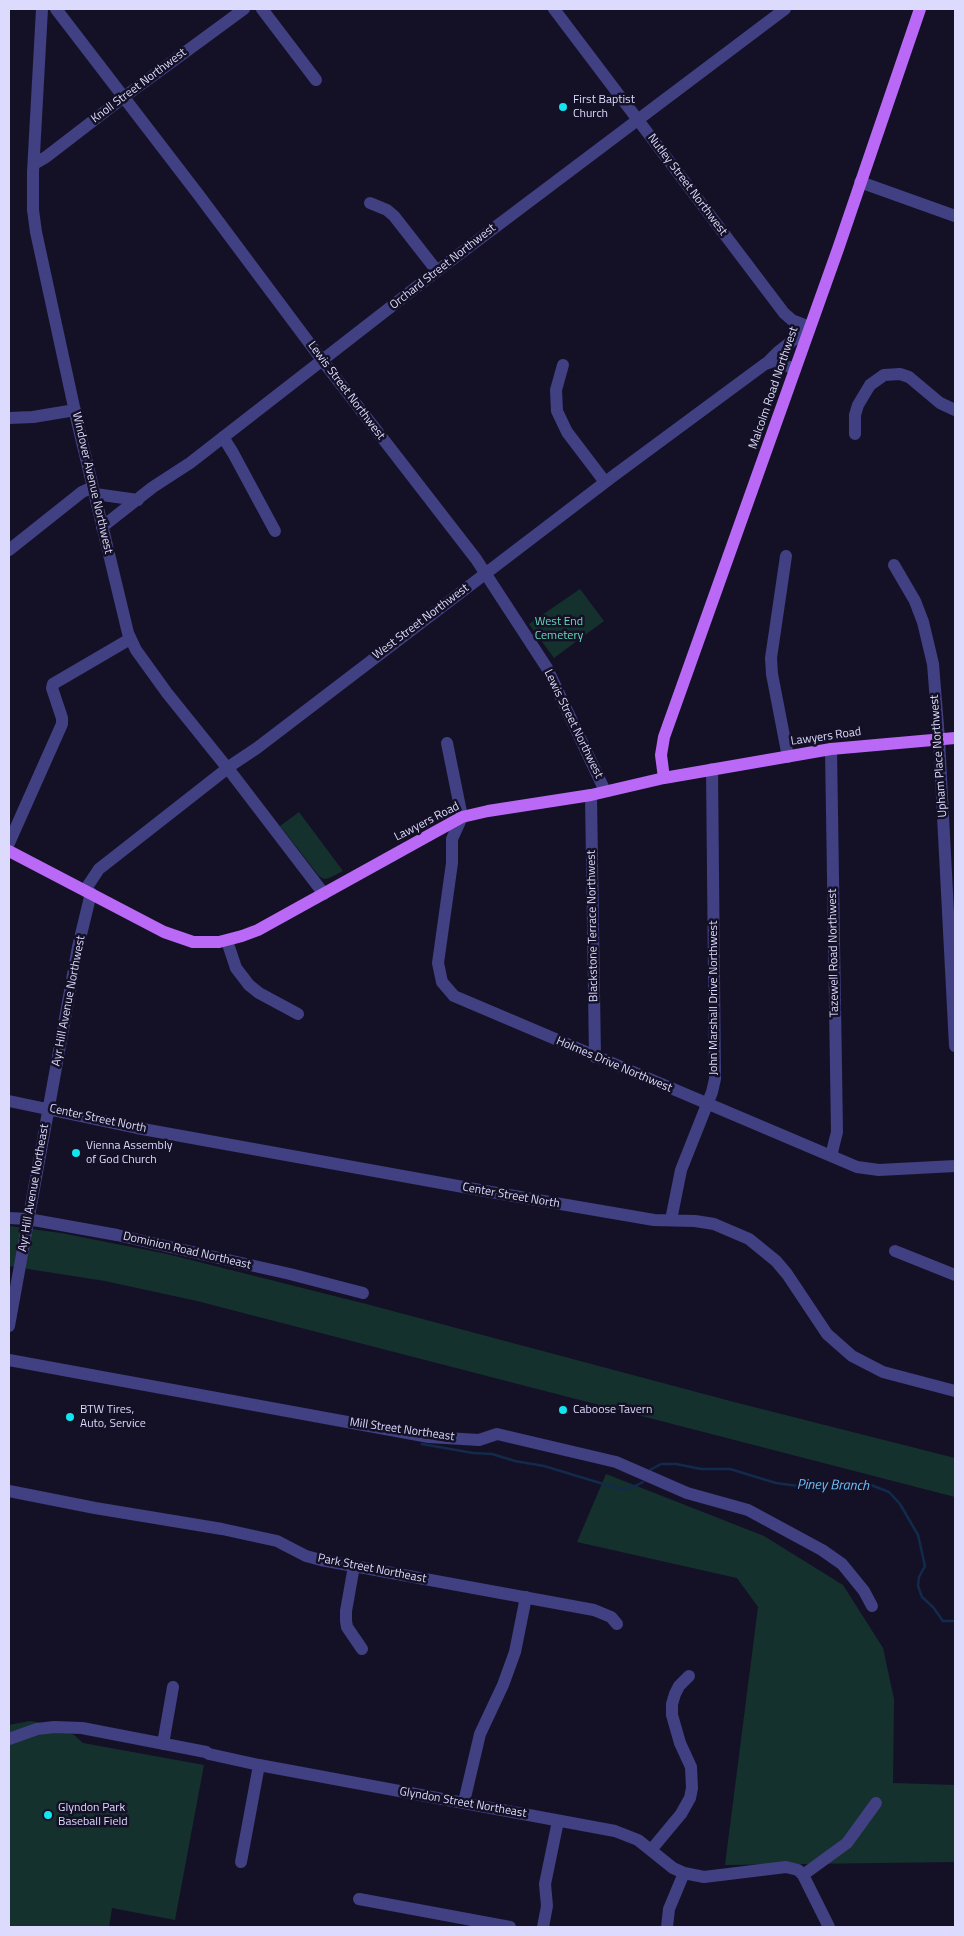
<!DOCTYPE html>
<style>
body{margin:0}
#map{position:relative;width:964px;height:1936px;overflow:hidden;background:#141127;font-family:"Titillium Web",sans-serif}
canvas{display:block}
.frame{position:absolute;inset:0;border:10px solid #dcdafd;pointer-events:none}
</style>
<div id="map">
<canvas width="964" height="1936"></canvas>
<div class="frame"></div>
</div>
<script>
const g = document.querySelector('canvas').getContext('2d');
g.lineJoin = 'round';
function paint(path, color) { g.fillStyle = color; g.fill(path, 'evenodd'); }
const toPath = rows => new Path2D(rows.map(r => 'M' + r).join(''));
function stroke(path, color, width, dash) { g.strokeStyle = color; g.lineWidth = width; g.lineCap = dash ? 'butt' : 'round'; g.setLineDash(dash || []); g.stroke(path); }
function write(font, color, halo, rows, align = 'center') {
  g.font = font + ' "Titillium Web",sans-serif'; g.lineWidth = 5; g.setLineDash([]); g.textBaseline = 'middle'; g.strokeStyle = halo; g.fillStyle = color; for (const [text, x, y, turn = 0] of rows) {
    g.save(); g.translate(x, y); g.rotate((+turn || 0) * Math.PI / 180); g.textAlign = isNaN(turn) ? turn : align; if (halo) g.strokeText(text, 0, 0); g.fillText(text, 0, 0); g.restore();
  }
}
const green = toPath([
 [580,589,604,621,554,658,529,624],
 [299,812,343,871,329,878,324,879,319,876,280,826],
 [9,1226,61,1233,167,1254,370,1305,734,1402,955,1458,955,1497,197,1301,105,1281,9,1266],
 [606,1474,764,1536,843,1585,883,1648,894,1699,893,1783,955,1785,955,1862,725,1865,758,1607,737,1578,577,1542],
 [30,1721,53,1725,74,1735,83,1743,204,1765,175,1920,112,1908,109,1927,9,1927,9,1725]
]);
const stream = toPath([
 [422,1444,473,1453,492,1454,515,1461,544,1466,620,1489,633,1487,643,1482],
 [650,1470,661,1464,676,1464,701,1469,730,1469,776,1483,813,1488,832,1485,871,1485,889,1492,900,1504,918,1535,925,1566,919,1577,918,1586,922,1597,933,1607,943,1621,955,1621]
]);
const minor = toPath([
 [42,9,33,172,33,210,36,232,77,421,128,633,136,650,167,693,233,775,324,894],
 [56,9,198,194,322,360,476,559,547,668,605,791],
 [262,9,316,80],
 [554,9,784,313,792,320,810,327],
 [34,164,46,157,124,97,244,9],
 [860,182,955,216],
 [370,203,387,210,394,216,437,271],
 [766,364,778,352,810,327],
 [563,365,556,390,557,411,567,432,605,482],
 [9,418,33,417,75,410],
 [855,434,855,415,858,405,870,385,884,375,900,374,909,377,940,403,955,410],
 [223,437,233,453,275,531],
 [95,494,138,500],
 [102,527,153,487,190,463,437,271,785,9],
 [9,550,82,492,93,487],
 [786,556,771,658,772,674,788,757],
 [894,565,915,601,923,622,933,664,939,739,955,1046],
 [447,743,462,817,452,839,452,863,438,963,442,982,454,996,857,1167,879,1170,955,1166],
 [591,795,595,1057],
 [9,843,62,724,62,718,52,688,53,684,130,639],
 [85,890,99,869,233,764,257,748,612,477,765,364,774,361,795,369],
 [227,941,236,968,249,985,259,993,298,1014],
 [9,1101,137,1128,491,1192,654,1220,695,1221,714,1224,749,1239,776,1261,787,1274,827,1334,852,1356,883,1372,955,1391],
 [831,1156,837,1132,831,749],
 [9,1218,28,1219,117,1235,290,1274,363,1293],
 [671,1220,681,1170,712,1092,715,1079,712,769],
 [895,1251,955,1275],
 [9,1326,78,947,91,893],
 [9,1360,429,1437,479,1440,497,1434,616,1462,687,1493,748,1510,822,1550,842,1564,864,1591,872,1606],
 [9,1491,95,1508,222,1529,277,1541,306,1556,321,1560,594,1610,611,1617,617,1624],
 [354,1566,346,1611,346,1621,347,1627,362,1649],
 [9,1739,37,1729,54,1727,82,1728,206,1752,209,1754,259,1765,615,1831,638,1840,673,1868,684,1873,704,1877,786,1867,798,1870,803,1875,847,1843,876,1803],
 [163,1744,173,1687],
 [464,1802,480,1734,503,1685,515,1652,526,1597],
 [651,1850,681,1814,690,1798,692,1788,691,1767,680,1743,672,1715,672,1704,675,1694,679,1686,689,1676],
 [241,1862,259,1765],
 [803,1875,829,1927],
 [359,1899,510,1927],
 [543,1927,547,1906,545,1884,558,1821],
 [667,1927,669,1909,684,1873]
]);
const major = toPath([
 [664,778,661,755,664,737,838,249,920,9],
 [9,851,164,932,193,942,219,942,242,936,258,930,462,817,488,811,591,795,664,778,831,749,955,738]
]);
const markers = [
 [563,107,5,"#12e5f0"],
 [76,1153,5,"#12e5f0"],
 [563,1410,5,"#12e5f0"],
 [70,1417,5,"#12e5f0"],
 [48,1815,5,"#12e5f0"]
];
const streetNames = [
 ["Knoll Street Northwest",139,86,-37],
 ["Nutley Street Northwest",687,185,53],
 ["Orchard Street Northwest",443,267,-38],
 ["Malcolm Road Northwest",774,388,-71],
 ["Lewis Street Northwest",346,391,53],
 ["Windover Avenue Northwest",92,483,77],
 ["West Street Northwest",421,622,-37],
 ["Lewis Street Northwest",573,724,64],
 ["Lawyers Road",826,737,-8],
 ["Upham Place Northwest",939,756,-94],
 ["Lawyers Road",427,822,-27],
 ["Blackstone Terrace Northwest",593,926,-91],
 ["Tazewell Road Northwest",834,953,-91],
 ["John Marshall Drive Northwest",714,998,-90],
 ["Ayr Hill Avenue Northwest",69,1001,-79],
 ["Holmes Drive Northwest",614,1065,23],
 ["Center Street North",98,1119,12],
 ["Ayr Hill Avenue Northeast",34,1188,-80],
 ["Center Street North",511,1196,10],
 ["Dominion Road Northeast",187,1251,13],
 ["Mill Street Northeast",402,1430,8],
 ["Park Street Northeast",372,1569,11],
 ["Glyndon Street Northeast",463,1803,10]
];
const poiNames = [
 ["First Baptist",573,100],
 ["Church",573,114],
 ["Vienna Assembly",86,1146],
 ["of God Church",86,1160],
 ["BTW Tires,",80,1410],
 ["Auto, Service",80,1424],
 ["Caboose Tavern",573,1410],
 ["Glyndon Park",58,1808],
 ["Baseball Field",58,1822]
];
const parkNames = [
 ["West End",559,622],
 ["Cemetery",559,636]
];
const waterNames = [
 ["Piney Branch",833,1486,1]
];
paint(green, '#15312e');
stroke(stream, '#122a4b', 2.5);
stroke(minor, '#404083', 12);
stroke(major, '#ba68f6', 12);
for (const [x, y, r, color] of markers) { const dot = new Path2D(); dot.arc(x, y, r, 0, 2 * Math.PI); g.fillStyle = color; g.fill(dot); stroke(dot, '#141127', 2); }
write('12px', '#dcdafd', '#141127', streetNames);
write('12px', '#dcdafd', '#141127', poiNames, 'left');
write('12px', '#69d9b8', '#141127', parkNames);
write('italic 14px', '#6ebef6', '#141127', waterNames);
</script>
